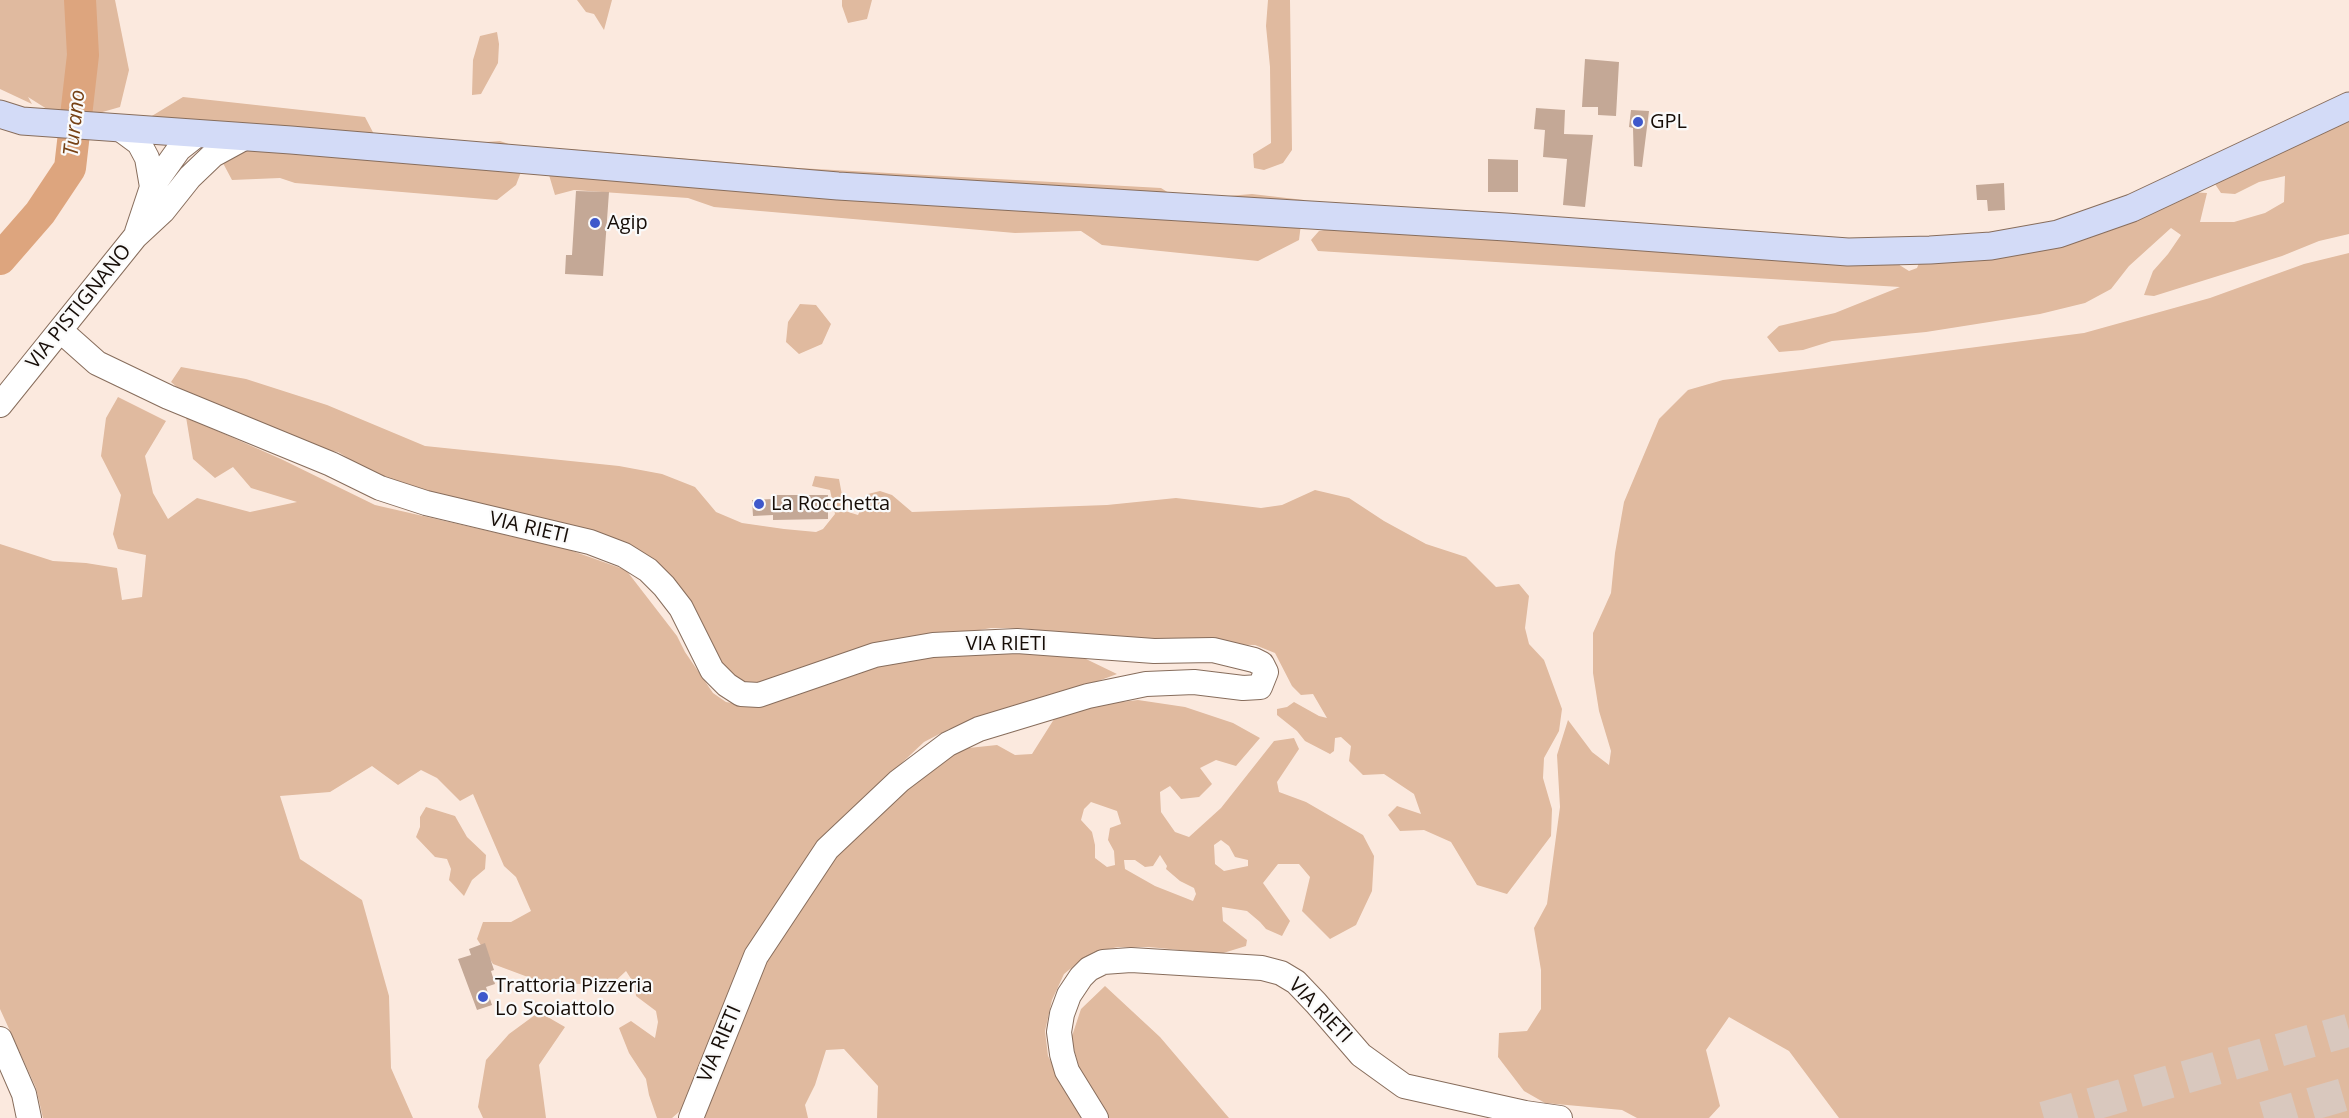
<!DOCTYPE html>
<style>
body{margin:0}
canvas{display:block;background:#fbe9de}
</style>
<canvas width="2349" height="1118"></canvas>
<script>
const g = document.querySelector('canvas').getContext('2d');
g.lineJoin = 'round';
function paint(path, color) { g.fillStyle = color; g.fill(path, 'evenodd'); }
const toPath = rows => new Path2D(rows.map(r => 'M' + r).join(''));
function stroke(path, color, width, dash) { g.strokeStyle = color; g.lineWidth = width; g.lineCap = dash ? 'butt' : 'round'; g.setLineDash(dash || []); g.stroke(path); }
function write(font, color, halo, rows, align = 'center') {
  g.font = font + ' "Open Sans",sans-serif'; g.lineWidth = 4.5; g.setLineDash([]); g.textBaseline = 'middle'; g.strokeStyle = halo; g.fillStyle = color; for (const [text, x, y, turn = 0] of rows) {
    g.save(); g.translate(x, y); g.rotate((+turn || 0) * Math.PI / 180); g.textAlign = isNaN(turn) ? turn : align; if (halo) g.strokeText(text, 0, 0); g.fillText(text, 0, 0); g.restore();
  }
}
const green = toPath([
 [0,0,115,0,129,70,120,107,92,115,58,116,28,97,32,104,0,89],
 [577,0,612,0,604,30,594,14,586,12],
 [842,0,872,0,867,19,848,23,842,6],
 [1268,0,1290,0,1292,150,1283,163,1264,170,1254,168,1253,154,1271,143,1270,67,1266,26],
 [497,32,499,44,498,63,481,94,472,95,473,60,480,36],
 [183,97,365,117,377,140,460,144,500,141,529,151,516,185,497,200,295,183,280,178,232,180,216,150,161,141,142,122],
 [2349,113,2349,234,2319,241,2282,256,2154,296,2144,295,2153,271,2168,254,2181,235,2171,228,2129,266,2111,289,2085,303,2040,314,1926,332,1832,341,1803,350,1779,352,1767,337,1779,326,1835,313,1900,287,1318,251,1311,240,1319,231,1345,226,1893,261,1909,271,1917,268,1921,258,2188,192,2207,193,2200,222,2234,222,2265,213,2284,202,2285,176,2259,182,2235,194,2221,193,2215,184],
 [567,149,798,168,1161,188,1180,200,1252,194,1304,200,1299,240,1258,261,1102,245,1081,231,1015,233,714,207,688,198,574,190,555,195,549,175],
 [2349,253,2349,1118,1839,1118,1789,1051,1729,1017,1706,1050,1720,1106,1709,1118,1637,1118,1622,1110,1545,1103,1524,1091,1498,1057,1499,1033,1527,1031,1541,1009,1541,970,1534,928,1547,904,1560,807,1557,755,1568,720,1592,752,1609,765,1611,751,1599,711,1593,673,1593,633,1611,593,1615,553,1624,502,1659,419,1688,390,1723,380,2084,333,2210,298,2304,264],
 [800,304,816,305,831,324,822,344,799,354,786,342,788,322],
 [181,367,246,379,327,405,425,446,619,466,662,474,695,487,716,512,742,523,784,529,816,532,823,529,835,514,830,490,812,486,815,476,839,479,845,511,858,515,868,494,880,491,892,495,912,512,1107,505,1176,498,1261,508,1282,505,1315,490,1349,498,1384,521,1426,544,1466,557,1496,587,1519,584,1529,596,1525,628,1529,644,1544,660,1562,709,1559,731,1544,758,1543,778,1552,809,1551,836,1507,894,1477,885,1451,842,1424,830,1400,831,1388,815,1397,806,1421,814,1414,794,1384,774,1363,775,1349,761,1351,746,1341,737,1335,738,1334,751,1330,754,1305,741,1297,731,1277,715,1277,709,1287,707,1294,702,1319,716,1327,718,1313,694,1301,695,1292,686,1275,653,1255,645,1151,643,1021,628,991,628,911,642,759,685,738,684,723,672,652,564,418,492,371,472,338,452,309,448,193,401,171,382],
 [118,397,166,421,145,456,153,493,168,519,197,498,250,512,297,502,251,488,233,467,215,478,193,459,186,417,281,459,375,505,567,549,626,570,677,636,685,652,713,693,726,702,748,706,890,662,975,651,1055,652,1086,659,1117,674,986,723,949,729,924,742,853,809,800,868,782,896,695,1098,672,1118,657,1118,649,1095,646,1079,629,1053,619,1028,631,1021,655,1038,658,1022,656,1011,636,996,635,985,626,971,609,987,583,984,544,983,493,964,477,939,483,922,511,922,531,911,516,877,504,866,473,794,460,801,437,778,421,770,398,785,372,766,330,792,280,796,300,859,362,900,389,996,391,1068,413,1118,43,1118,36,1088,0,1009,0,544,53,561,86,563,117,568,122,600,142,597,146,555,118,549,113,534,121,495,101,456,106,418],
 [1138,700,1185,707,1233,723,1260,738,1236,766,1216,760,1200,768,1212,784,1199,797,1181,799,1170,786,1160,792,1161,812,1175,832,1189,837,1221,808,1274,741,1294,738,1299,749,1277,782,1279,792,1306,802,1363,835,1374,856,1372,891,1356,925,1330,939,1302,911,1310,877,1299,864,1278,864,1263,883,1290,921,1282,936,1266,929,1260,922,1247,911,1222,907,1223,921,1247,940,1246,946,1220,954,1149,947,1118,947,1094,952,1081,960,1064,974,1052,1000,1045,1031,1048,1056,1082,1118,877,1118,878,1086,844,1049,826,1050,815,1085,805,1105,808,1118,701,1118,750,982,770,957,778,939,843,845,881,808,959,749,997,745,1015,755,1032,754,1056,716,1104,704],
 [1091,802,1117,811,1121,824,1110,828,1108,840,1114,851,1115,865,1107,867,1095,858,1095,845,1092,832,1081,820,1084,809],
 [1221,840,1229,846,1235,857,1248,860,1248,866,1224,871,1215,864,1214,845],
 [1160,855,1167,866,1166,869,1180,881,1194,888,1196,894,1193,901,1155,886,1125,869,1124,860,1135,860,1145,867,1153,866],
 [426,807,455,816,467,837,486,855,485,869,472,880,464,896,449,880,451,869,447,859,435,857,416,837,420,827,420,817],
 [1105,986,1160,1037,1229,1118,1102,1118,1087,1095,1071,1039,1081,1009],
 [539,1012,565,1027,539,1065,546,1118,483,1118,478,1107,486,1060,509,1034]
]);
const river = toPath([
 [0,259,40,213,70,168,83,55,80,0]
]);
const building = toPath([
 [1585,59,1619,62,1616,116,1598,115,1598,107,1582,107],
 [1536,108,1565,110,1564,134,1593,135,1585,207,1563,205,1567,159,1543,157,1545,130,1534,129],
 [1631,110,1649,111,1642,167,1634,166,1633,128,1629,127],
 [1488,159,1518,160,1518,192,1488,192],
 [2004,183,2005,210,1988,211,1987,200,1977,200,1976,185],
 [576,191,609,192,603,276,565,274,566,255,572,255],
 [773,495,828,495,828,519,773,520,773,515,753,516,752,500,773,499],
 [485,943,494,970,491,971,495,984,486,987,492,1005,477,1010,458,959,471,955,469,949]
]);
const trunkTunnel = toPath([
 [2044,1118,2349,1030],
 [2264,1118,2349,1093]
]);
const tertiary = toPath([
 [120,129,139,143,147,158,152,187],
 [137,232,152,187,179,149,198,134],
 [61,331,97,363,168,397,331,464,380,488,426,503,590,542,624,555,648,570,664,586,681,608,712,670,727,685,741,694,759,695,875,655,933,645,1017,641,1154,651,1213,650,1254,660,1262,664,1266,672,1260,687,1243,688,1194,682,1146,684,1088,696,979,729,948,744,899,781,827,849,756,956,691,1118],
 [0,405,135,237,163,211,190,177,213,155,246,137],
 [0,1039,24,1094,29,1118],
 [1096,1118,1067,1071,1062,1054,1059,1032,1062,1014,1069,995,1081,977,1089,969,1103,962,1131,960,1262,968,1281,973,1296,982,1316,1003,1361,1055,1404,1086,1525,1113,1560,1118]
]);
const secondary = toPath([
 [0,114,22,121,291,140,838,186,1506,227,1848,252,1930,250,1991,246,2058,234,2132,208,2349,106]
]);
const markers = [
 [1638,122,6,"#3e58cb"],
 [595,223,6,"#3e58cb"],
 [759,504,6,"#3e58cb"],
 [483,997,6,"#3e58cb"]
];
const poiNames = [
 ["GPL",1650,122],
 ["Agip",607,223],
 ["La Rocchetta",771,504],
 ["Trattoria Pizzeria",495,986],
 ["Lo Scoiattolo",495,1009]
];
const streetNames = [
 ["VIA PISTIGNANO",79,307,-51],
 ["VIA RIETI",529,528,13],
 ["VIA RIETI",1006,644],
 ["VIA RIETI",1320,1011,46],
 ["VIA RIETI",720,1044,-67]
];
const waterNames = [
 ["Turano",75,123,-84]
];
paint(green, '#e0ba9f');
stroke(river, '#dda57e', 32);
paint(building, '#c4a896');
stroke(trunkTunnel, '#d9c8be', 33, [33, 16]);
stroke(tertiary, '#876d5c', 26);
stroke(secondary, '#876d5c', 29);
stroke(tertiary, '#fff', 24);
stroke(secondary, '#d3dbf7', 27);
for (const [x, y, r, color] of markers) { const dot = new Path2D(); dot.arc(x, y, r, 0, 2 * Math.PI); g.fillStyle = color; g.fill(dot); stroke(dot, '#fafafa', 2); }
write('20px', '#160d07', '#fafafa', poiNames, 'left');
write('20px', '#160d07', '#fafafa', streetNames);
write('italic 21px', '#764115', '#fafafa', waterNames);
</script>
